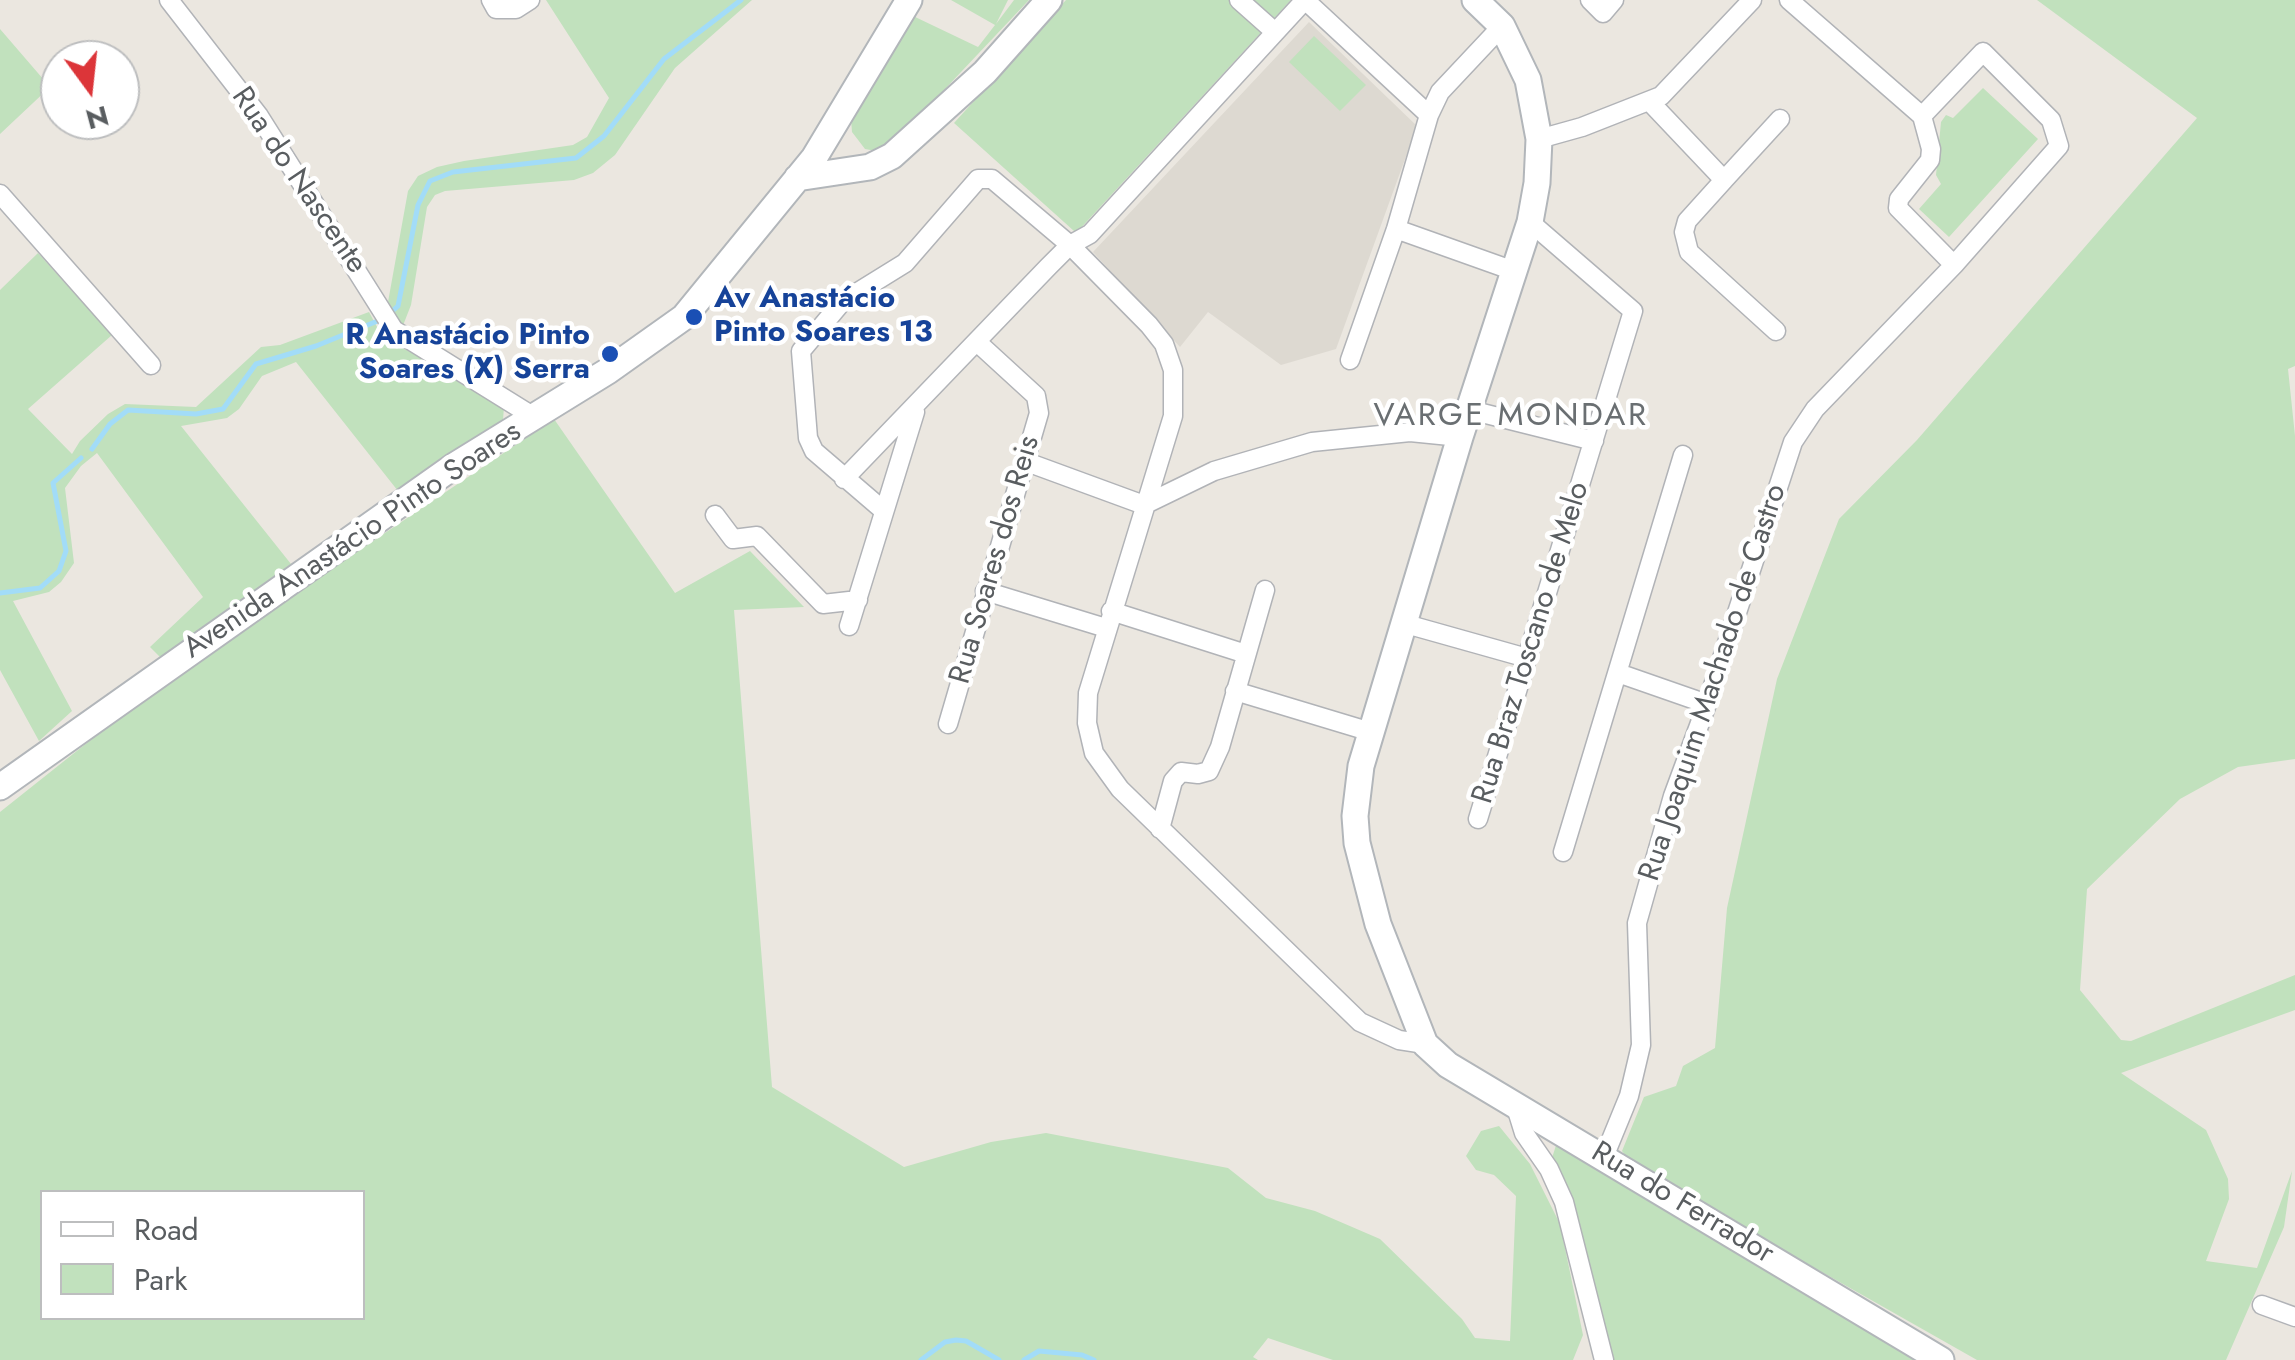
<!DOCTYPE html>
<meta charset="utf-8">
<style>
body{margin:0}
#map{position:relative;width:2295px;height:1360px;overflow:hidden;background:#ebe7e0;font-family:Jost,sans-serif}
canvas{display:block}
.legend{position:absolute;left:40px;top:1190px;width:325px;height:130px;box-sizing:border-box;background:#fff;border:2px solid #bdbebf;margin:0;padding:12px 18px;list-style:none;font-size:30px;color:#595d60}
.legend li{display:flex;align-items:center;gap:20px;height:50px}
.legend b{width:50px;border:2px solid #bdbebf}
.north{position:absolute;left:40px;top:40px;width:100px;height:100px;box-sizing:border-box;background:#fff;border:2px solid #bdbebf;border-radius:50%;rotate:165deg;font-size:28px;font-weight:700;line-height:40px;text-align:center;color:#595d60}
.north::after{content:'';display:block;margin:auto;width:35px;height:45px;background:#dc3539;clip-path:polygon(50% 0,100% 100%,50% 72%,0 100%)}
</style>
<div id="map">
<canvas width="2295" height="1360"></canvas>
<ul class="legend">
<li><b style="height:12px;background:#fff"></b>Road</li>
<li><b style="height:28px;background:#c1e1bd"></b>Park</li>
</ul>
<div class="north">N</div>
</div>
<script>
const g = document.querySelector('canvas').getContext('2d');
g.lineJoin = 'round';
function paint(path, color) { g.fillStyle = color; g.fill(path, 'evenodd'); }
const toPath = rows => new Path2D(rows.map(r => 'M' + r).join(''));
function stroke(path, color, width, dash) { g.strokeStyle = color; g.lineWidth = width; g.lineCap = dash ? 'butt' : 'round'; g.setLineDash(dash || []); g.stroke(path); }
function write(font, color, halo, rows, align = 'center') {
  g.font = font + ' Jost,sans-serif'; g.lineWidth = 9; g.setLineDash([]); g.textBaseline = 'middle'; g.strokeStyle = halo; g.fillStyle = color; for (const [text, x, y, turn = 0] of rows) {
    g.save(); g.translate(x, y); g.rotate((+turn || 0) * Math.PI / 180); g.textAlign = isNaN(turn) ? turn : align; if (halo) g.strokeText(text, 0, 0); g.fillText(text, 0, 0); g.restore();
  }
}
const education = toPath([
 [1309,22,1417,126,1336,349,1281,365,1208,312,1180,347,1093,252]
]);
const green = toPath([
 [546,0,752,0,675,68,615,155,593,173,574,180,445,191,435,195,427,207,411,305,402,328,388,302,408,191,418,176,437,167,464,161,573,145,587,137,609,98],
 [951,0,1008,0,996,24,1014,0,1029,0,893,144,876,151,865,149,852,132,851,119,911,15,978,47,995,25],
 [1066,0,1291,0,1078,231,1074,231,954,123],
 [2037,0,2295,0,2295,366,2288,369,2295,436,2295,759,2238,767,2180,799,2087,889,2080,990,2121,1040,2131,1041,2295,975,2295,1010,2121,1073,2206,1130,2228,1179,2229,1199,2206,1261,2257,1268,2292,1171,2284,1227,2226,1360,1977,1360,1633,1165,1622,1151,1644,1097,1676,1086,1683,1066,1715,1048,1727,908,1777,679,1839,519,1917,440,2197,118],
 [0,29,50,87,0,134],
 [1314,36,1366,85,1340,111,1289,62],
 [1983,88,2038,139,1949,237,1919,209,1941,184,1936,175,1941,122,1946,115,1953,118],
 [38,253,112,335,28,409,72,454,80,441,108,414,125,404,196,407,261,347,280,345,369,312,383,338,434,364,504,407,503,420,398,491,296,362,262,376,239,409,227,418,181,426,291,564,161,658,150,647,203,597,97,453,81,466,65,488,74,563,61,582,49,592,13,601,72,711,39,741,0,670,0,290],
 [554,419,675,593,750,551,804,607,734,610,772,1087,904,1167,991,1142,1046,1133,1228,1168,1266,1198,1315,1211,1380,1239,1462,1319,1475,1338,1510,1341,1516,1196,1494,1175,1476,1170,1466,1156,1481,1131,1499,1126,1530,1164,1560,1224,1583,1335,1573,1360,1333,1360,1268,1338,1253,1357,1258,1360,0,1360,0,812,161,684],
 [42,1192,362,1192,362,1318,42,1318],
 [1558,1139,1928,1360,1613,1360,1570,1191,1552,1158]
]);
const stream = toPath([
 [389,314,398,306,418,205,430,181,453,172,576,158,604,136,664,59,741,0],
 [92,449,110,424,128,410,196,414,223,409,256,364,316,346,380,320],
 [0,593,40,588,59,571,66,551,53,483,81,458],
 [921,1360,945,1342,956,1340,966,1341,999,1360],
 [1024,1360,1039,1351,1082,1355,1094,1360]
]);
const street = toPath([
 [169,0,259,116,394,330,534,417],
 [491,0,496,9,516,9,530,0],
 [1239,0,1275,32],
 [1305,0,1429,115],
 [1590,0,1603,13,1614,0],
 [1651,103,1724,180,1687,221,1684,232,1689,252,1776,331],
 [1922,116,1931,149,1930,160,1899,199,1898,208,1954,265],
 [1539,139,1582,127,1661,96,1752,0],
 [1724,180,1780,119],
 [0,194,151,365],
 [1396,229,1514,271],
 [1350,360,1396,229,1429,115,1440,92,1502,26],
 [1470,410,1594,441],
 [1024,461,1144,505,1214,471,1312,442,1410,432,1460,437],
 [844,479,1048,267,1070,245,1090,234,1305,0],
 [884,511,814,451,808,438,801,351,842,302,905,263,978,179,992,179,1070,245,1149,325,1164,344,1173,370,1173,416,1088,693,1087,723,1094,753,1120,789,1360,1022,1399,1040,1425,1044],
 [715,515,733,539,757,536,823,604,858,600],
 [985,591,1106,628],
 [1111,611,1246,654],
 [1406,624,1527,658],
 [849,626,915,412],
 [1618,673,1707,704],
 [1235,691,1371,732],
 [948,724,1039,413,1036,396,977,342],
 [1478,819,1633,311,1530,222],
 [1160,829,1173,781,1181,772,1198,774,1209,771,1220,747,1265,590],
 [1563,852,1683,455],
 [1515,1104,1524,1133,1549,1169,1564,1202,1604,1360],
 [1604,1157,1629,1096,1641,1045,1637,923,1673,796,1707,704,1793,442,1815,409,1954,265,2059,146,2051,120,1983,52,1922,116,1789,0],
 [2262,1305,2295,1317]
]);
const secondary = toPath([
 [1475,0,1502,26,1528,80,1539,139,1537,183,1530,222,1460,437,1361,766,1355,816,1357,843,1378,924,1425,1044,1448,1065,1941,1360],
 [797,178,870,167,892,156,985,72,1049,0],
 [0,787,454,466,608,371,684,317,814,158,909,0]
]);
const markers = [
 [694,317,10,"#1a4fb4"],
 [610,354,10,"#1a4fb4"]
];
const streetNames = [
 ["Rua do Nascente",298,181,56],
 ["Avenida Anastácio Pinto Soares",353,541,-34],
 ["Rua Soares dos Reis",996,560,-74],
 ["Rua Braz Toscano de Melo",1532,643,-73],
 ["Rua Joaquim Machado de Castro",1714,683,-72],
 ["Rua do Ferrador",1682,1204,31]
];
const transitNames = [
 ["Av Anastácio",714,300],
 ["Pinto Soares 13",714,334],
 ["R Anastácio Pinto",590,337,"right"],
 ["Soares (X) Serra",590,371,"right"]
];
const neighbourhoodNames = [
 ["VARGE MONDAR",1511,417]
];
paint(education, '#ddd9d1');
paint(green, '#c1e1bd');
stroke(stream, '#a2dcf8', 5);
stroke(street, '#b1b3b7', 21);
stroke(secondary, '#b2b6ba', 29);
stroke(street, '#fff', 18);
stroke(secondary, '#fff', 25);
for (const [x, y, r, color] of markers) { const dot = new Path2D(); dot.arc(x, y, r, 0, 2 * Math.PI); g.fillStyle = color; g.fill(dot); stroke(dot, '#fff', 4); }
write('30px', '#595d60', '#fff', streetNames);
write('bold 30px', '#164399', '#fff', transitNames, 'left');
g.letterSpacing = '2.5px';
write('32px', '#6a6f72', '#fff', neighbourhoodNames);
g.letterSpacing = '0px';
</script>
